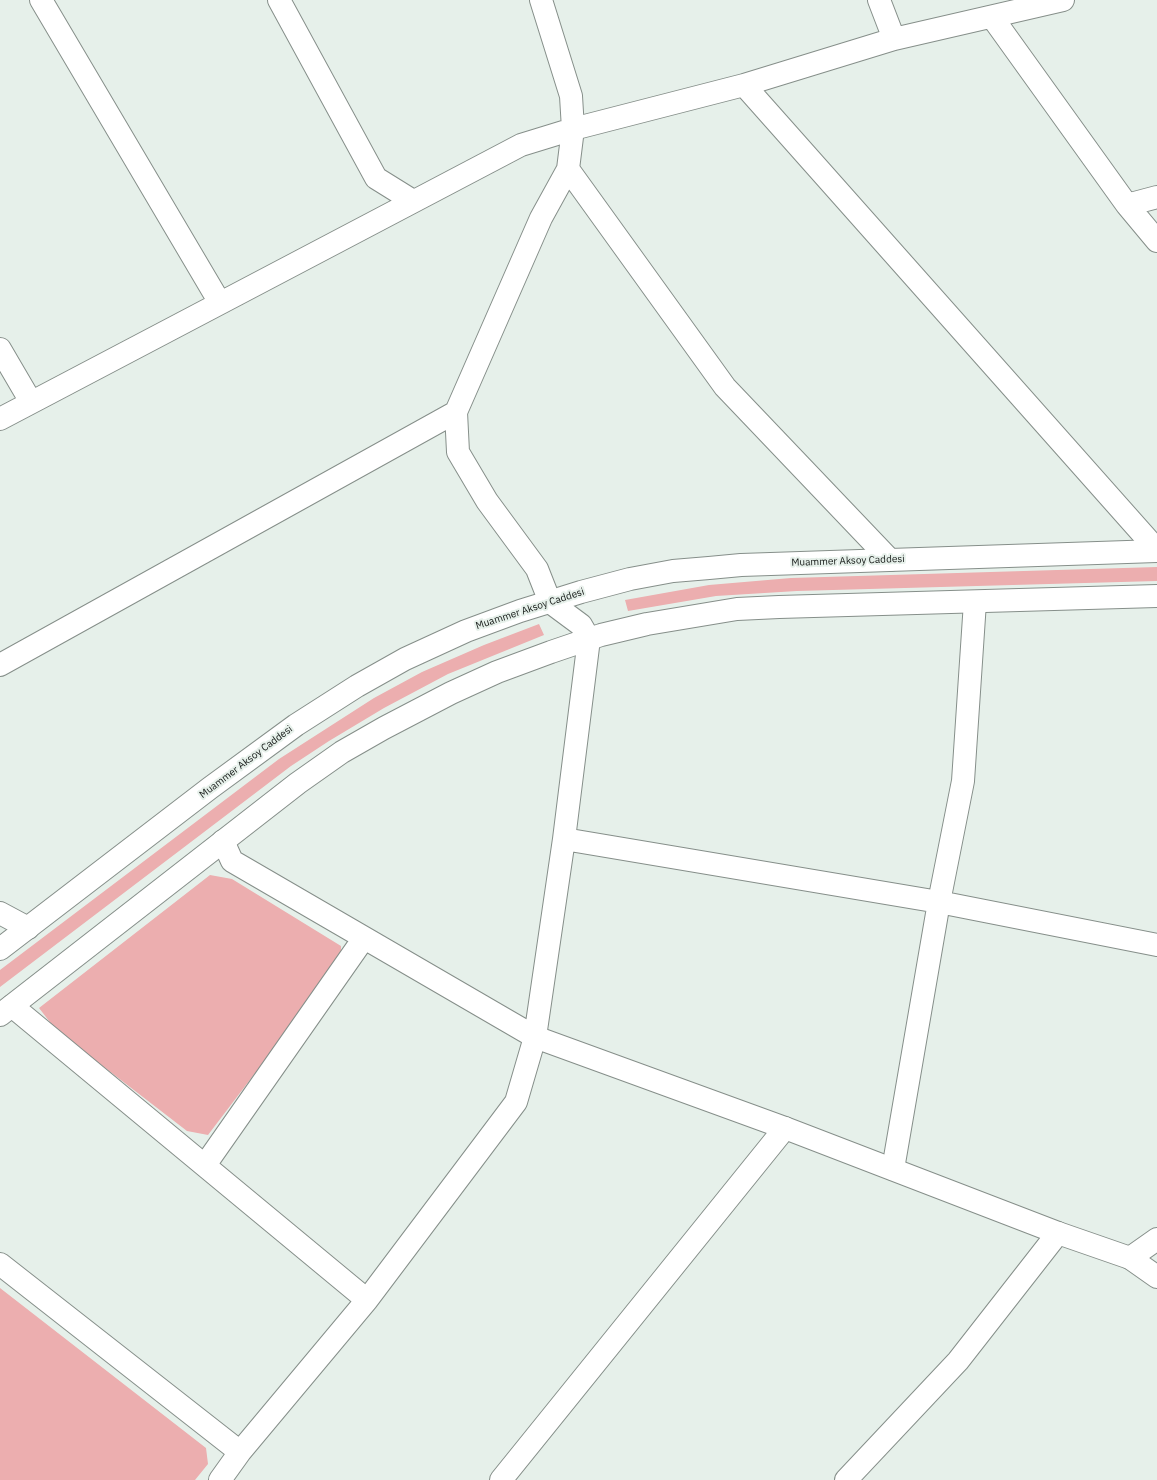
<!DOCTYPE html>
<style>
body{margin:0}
canvas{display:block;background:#e6f0ea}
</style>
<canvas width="1157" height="1480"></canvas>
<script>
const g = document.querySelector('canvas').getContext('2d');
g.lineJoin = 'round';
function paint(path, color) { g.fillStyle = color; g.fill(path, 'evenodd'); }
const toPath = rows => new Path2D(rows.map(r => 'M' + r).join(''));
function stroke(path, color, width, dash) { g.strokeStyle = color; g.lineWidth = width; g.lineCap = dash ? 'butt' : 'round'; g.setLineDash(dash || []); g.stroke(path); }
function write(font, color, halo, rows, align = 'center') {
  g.font = font + ' "IBM Plex Sans",sans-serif'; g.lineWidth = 4; g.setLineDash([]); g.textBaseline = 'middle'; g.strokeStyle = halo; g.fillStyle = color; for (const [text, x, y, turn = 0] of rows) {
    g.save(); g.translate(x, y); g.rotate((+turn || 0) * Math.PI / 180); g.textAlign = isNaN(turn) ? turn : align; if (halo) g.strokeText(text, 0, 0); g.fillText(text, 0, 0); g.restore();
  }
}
const green = toPath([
 [1157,567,1157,581,797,591,716,596,628,611,625,600,709,585,791,578],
 [539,624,544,635,448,674,384,708,329,741,291,766,0,987,0,970,279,759,374,698,422,672,484,645],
 [210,875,232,879,341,946,341,960,208,1135,187,1131,56,1030,39,1008],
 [0,1288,206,1448,208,1464,195,1480,0,1480]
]);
const minor = toPath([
 [41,0,220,303],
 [279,0,376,178,413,201],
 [879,0,894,39],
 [992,17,1127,205,1157,241],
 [744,85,1157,550],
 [568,169,725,387,890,560],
 [1127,205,1157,197],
 [0,349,31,402],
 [0,419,521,145,573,129,744,85,894,39,1063,0],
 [0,665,456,412,541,218,568,169,573,129,571,96,541,0],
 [564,839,939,902,1157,945],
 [223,841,232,861,535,1037],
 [0,913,28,928],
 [12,1006,367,1300],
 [205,1165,364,938],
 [893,1169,939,902,963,781,975,602],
 [1130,1258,1157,1239],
 [0,1264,240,1452],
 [220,1480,240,1452,367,1300,516,1102,535,1037,564,839,589,639,581,625,550,602,537,569,487,501,458,452,456,412],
 [501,1480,785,1128],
 [846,1480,958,1361,1058,1233]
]);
const tertiary = toPath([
 [535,1037,785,1128,1058,1233,1130,1258,1157,1277]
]);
const secondary = toPath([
 [0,949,210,788,296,725,357,686,405,659,466,631,520,611,581,592,630,579,673,571,709,568,741,565,1157,551],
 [0,1015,298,783,342,752,384,728,451,693,497,672,551,652,601,635,647,624,737,609,779,607,1157,596]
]);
const streetNames = [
 ["Muammer Aksoy Caddesi",848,561,-2],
 ["Muammer Aksoy Caddesi",530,609,-18],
 ["Muammer Aksoy Caddesi",246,762,-37]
];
paint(green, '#ecaeaf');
stroke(minor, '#868f8a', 24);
stroke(tertiary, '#868f8a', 24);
stroke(secondary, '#868f8a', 24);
stroke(minor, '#fff', 22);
stroke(tertiary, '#fff', 22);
stroke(secondary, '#fff', 22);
write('10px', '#111513', '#e6f0ea', streetNames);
</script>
